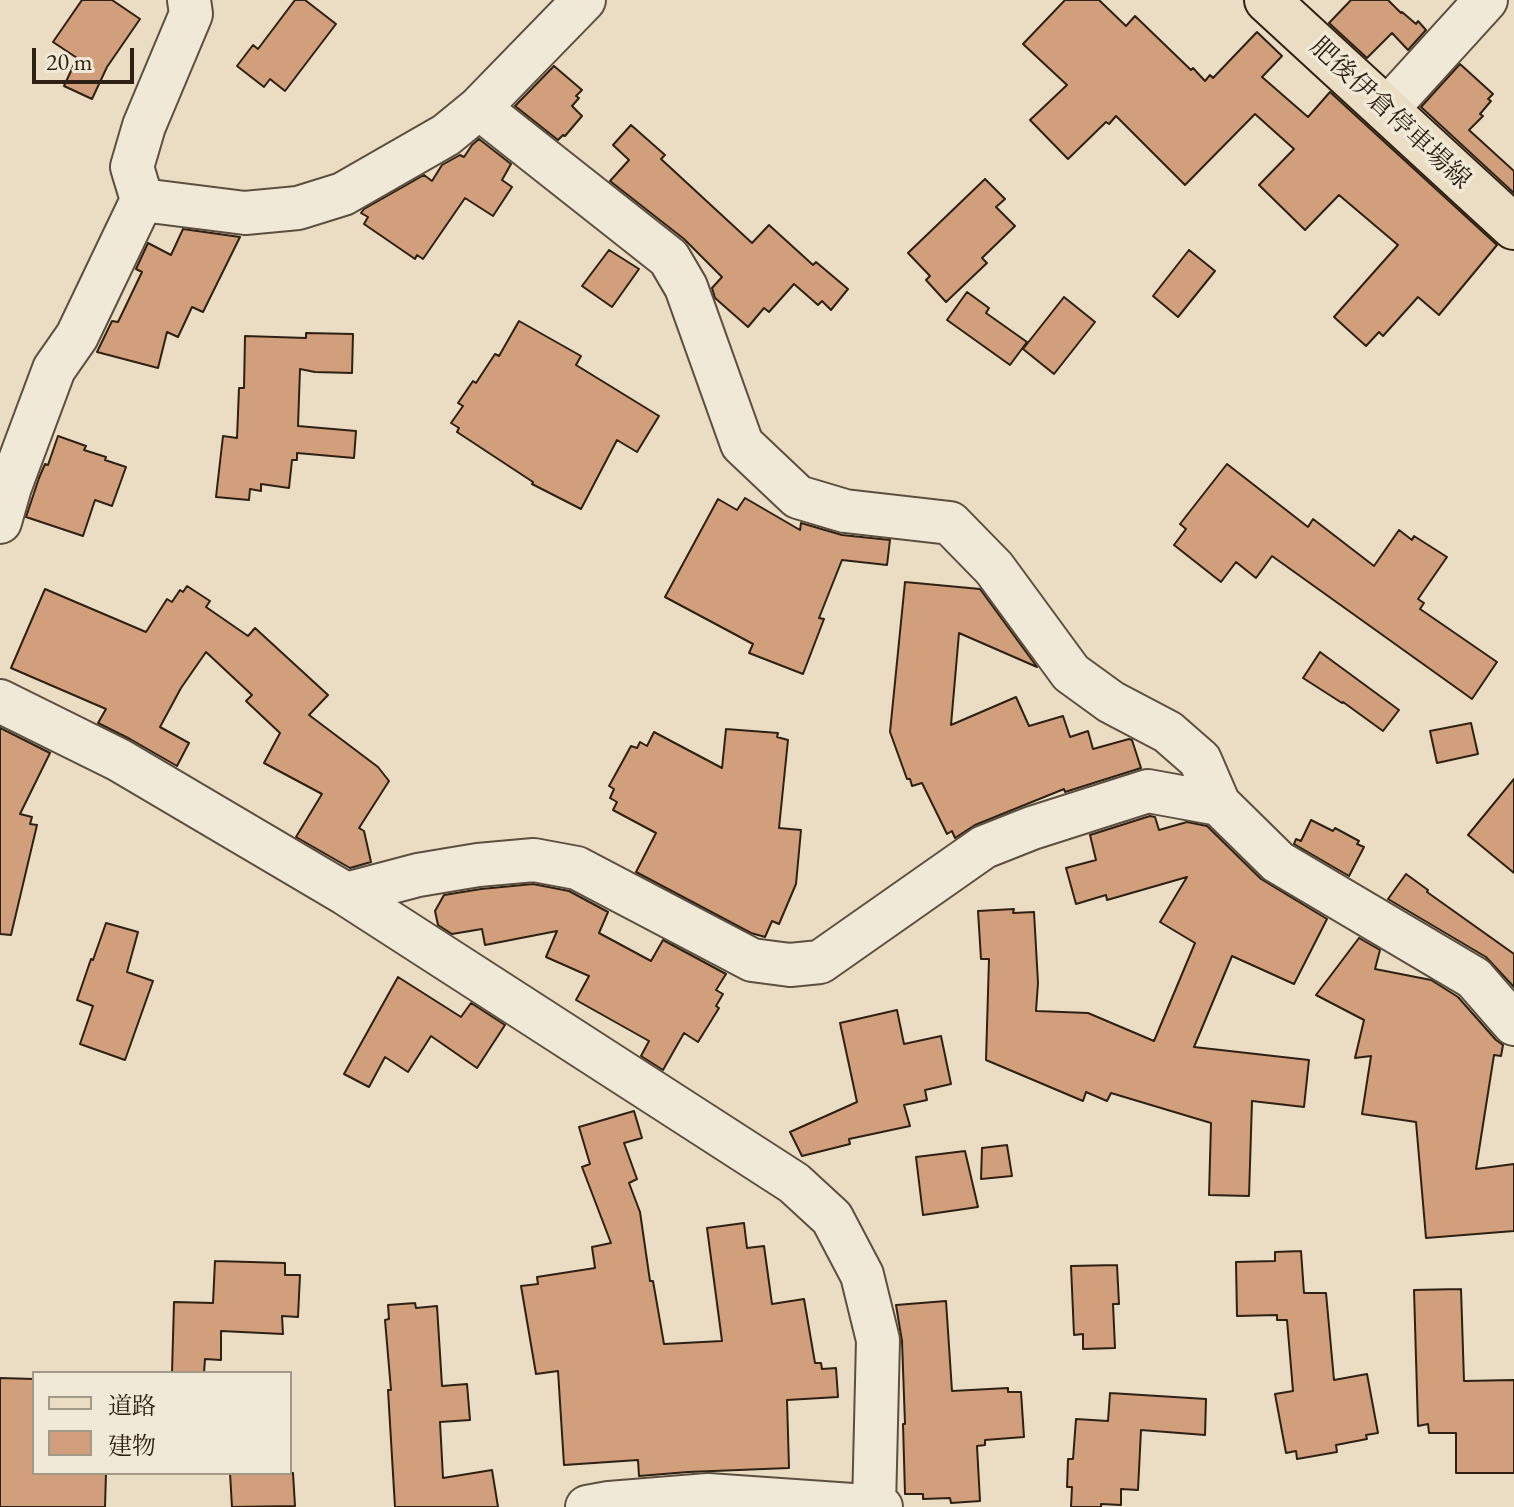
<!DOCTYPE html>
<meta charset="utf-8">
<style>
body{margin:0}
#map{position:relative;width:1514px;height:1507px;overflow:hidden;background:#eaddc3;font-family:"EB Garamond","Noto Serif JP",serif}
canvas{display:block}
.legend{position:absolute;left:32px;top:1371px;width:260px;height:104px;box-sizing:border-box;background:#f1e9d8;border:2px solid #a39989;margin:0;padding:10px 14px;list-style:none;font-size:24px;color:#2e2013}
.legend li{display:flex;align-items:center;gap:16px;height:40px}
.legend b{width:40px;border:2px solid #a39989}
.scale{position:absolute;left:32px;top:48px;width:102px;height:36px;box-sizing:border-box;border:4px solid #2e2013;border-top:0;padding-left:10px;font-size:24px;line-height:28px;white-space:nowrap;color:#2e2013;-webkit-text-stroke:6px #f1e9d8;paint-order:stroke}
</style>
<div id="map">
<canvas width="1514" height="1507"></canvas>
<ul class="legend">
<li><b style="height:10px;background:#eaddc3"></b>道路</li>
<li><b style="height:22px;background:#d19f7b"></b>建物</li>
</ul>
<div class="scale">20 m</div>
</div>
<script>
const g = document.querySelector('canvas').getContext('2d');
g.lineJoin = 'round';
function paint(path, color) { g.fillStyle = color; g.fill(path, 'evenodd'); }
const toPath = rows => new Path2D(rows.map(r => 'M' + r).join(''));
function stroke(path, color, width, dash) { g.strokeStyle = color; g.lineWidth = width; g.lineCap = dash ? 'butt' : 'round'; g.setLineDash(dash || []); g.stroke(path); }
function write(font, color, halo, rows, align = 'center') {
  g.font = font + ' "EB Garamond","Noto Serif JP",serif'; g.lineWidth = 7; g.setLineDash([]); g.textBaseline = 'middle'; g.strokeStyle = halo; g.fillStyle = color; for (const [text, x, y, turn = 0] of rows) {
    g.save(); g.translate(x, y); g.rotate((+turn || 0) * Math.PI / 180); g.textAlign = isNaN(turn) ? turn : align; if (halo) g.strokeText(text, 0, 0); g.fillText(text, 0, 0); g.restore();
  }
}
const building = toPath([
 [82,0,112,0,140,19,107,67,92,99,64,86,77,58,53,42,82,0],
 [295,0,305,0,336,24,285,91,270,79,264,87,237,66,253,45,258,49,295,0],
 [1065,0,1099,0,1126,26,1135,16,1191,70,1193,68,1205,81,1210,75,1213,78,1257,32,1282,56,1262,77,1308,117,1330,92,1497,245,1439,315,1418,297,1383,336,1379,332,1366,346,1334,317,1398,245,1339,195,1305,230,1259,185,1294,149,1255,114,1185,185,1116,116,1109,124,1106,122,1068,159,1030,120,1067,85,1023,44,1065,0],
 [1351,0,1388,0,1401,13,1402,12,1416,24,1418,21,1426,30,1408,50,1392,33,1367,58,1329,23,1351,0],
 [1460,64,1493,94,1488,99,1491,101,1480,114,1483,116,1469,130,1514,171,1514,193,1421,107,1460,64],
 [554,66,582,90,576,96,579,98,572,106,582,116,565,136,563,135,558,140,515,106,554,66],
 [631,125,665,155,661,159,752,243,769,225,813,265,816,262,848,289,831,310,822,301,818,305,794,284,769,312,764,308,748,327,715,298,712,288,722,277,684,239,610,181,629,160,613,145,631,125],
 [479,139,511,164,502,180,512,187,493,216,465,198,423,259,417,255,415,259,364,224,368,217,361,213,364,209,424,175,432,181,442,165,460,155,464,157,472,145,479,139],
 [985,179,1005,199,996,207,1015,226,982,258,987,263,946,302,926,280,930,276,908,253,985,179],
 [183,229,240,237,203,312,192,307,178,337,167,332,158,368,97,352,112,321,118,322,142,272,136,269,148,243,171,255,183,229],
 [609,250,639,269,612,307,582,286,609,250],
 [1189,250,1215,271,1178,317,1153,296,1189,250],
 [967,292,989,308,986,313,1027,342,1010,365,947,320,967,292],
 [1064,297,1095,322,1054,374,1023,349,1064,297],
 [519,321,581,356,576,365,659,416,637,452,617,440,581,509,532,484,533,482,457,432,459,428,451,423,463,406,458,403,473,381,476,383,495,354,499,356,519,321],
 [306,333,353,334,352,373,315,372,300,369,298,426,356,431,354,458,297,453,297,460,292,460,289,488,261,484,261,491,250,489,249,500,216,497,223,436,237,438,239,388,244,388,245,336,306,338,306,333],
 [58,436,86,446,84,450,106,457,105,460,126,467,112,506,95,500,83,536,26,517,39,478,45,464,48,465,58,436],
 [1227,464,1308,527,1313,519,1374,566,1399,530,1412,540,1414,536,1447,557,1418,599,1424,603,1420,609,1497,662,1472,699,1272,556,1256,578,1236,562,1221,582,1174,545,1186,529,1180,524,1227,464],
 [745,498,800,530,801,523,842,535,890,540,887,565,842,560,819,618,824,619,803,674,749,653,753,644,665,597,718,499,737,510,745,498],
 [905,582,980,589,1037,667,959,633,951,725,1016,697,1029,726,1063,716,1070,737,1088,731,1093,749,1129,739,1132,740,1141,768,1065,792,1064,789,975,825,955,838,952,831,947,834,922,783,912,786,910,779,907,779,890,732,905,582],
 [187,586,210,601,206,607,248,636,255,628,328,695,309,715,378,767,389,781,359,828,364,831,371,862,350,868,296,837,322,794,264,763,280,733,246,701,252,695,206,652,181,688,160,727,189,743,177,766,130,739,98,723,106,709,11,668,45,589,146,632,167,599,172,602,180,590,183,592,187,586],
 [1320,652,1399,710,1383,731,1343,702,1342,703,1303,678,1320,652],
 [1471,723,1478,754,1437,763,1430,731,1471,723],
 [0,728,50,753,20,814,32,817,30,824,37,825,11,935,0,934,0,728],
 [726,729,778,733,777,737,788,740,779,828,801,830,796,884,779,924,772,921,765,937,751,933,636,872,656,833,613,810,617,802,610,798,614,789,609,786,631,746,637,748,640,742,647,746,654,732,722,768,726,729],
 [1514,779,1514,873,1468,835,1514,779],
 [1150,816,1155,817,1159,830,1187,822,1207,826,1261,879,1327,919,1294,984,1232,956,1194,1047,1309,1060,1304,1107,1252,1101,1249,1196,1209,1195,1211,1123,1111,1093,1107,1101,1086,1092,1083,1101,986,1060,989,959,981,959,978,911,1014,909,1013,913,1034,912,1038,983,1036,1011,1088,1013,1154,1041,1195,943,1160,922,1187,877,1107,900,1106,895,1076,904,1066,868,1096,860,1090,835,1150,816],
 [1311,820,1333,831,1335,828,1359,841,1357,844,1364,847,1349,876,1294,844,1296,839,1301,841,1311,820],
 [1406,874,1428,890,1427,892,1514,954,1514,987,1486,957,1388,899,1406,874],
 [533,884,569,891,608,912,599,933,651,961,663,940,726,974,716,990,723,994,716,1006,719,1008,698,1042,684,1033,663,1070,641,1056,649,1041,576,1000,589,976,546,957,557,931,485,945,482,929,452,934,438,925,435,911,444,895,481,889,533,884],
 [106,923,138,932,127,972,153,981,125,1060,80,1044,93,1006,77,1000,91,959,93,960,106,923],
 [1359,938,1380,950,1375,969,1431,980,1458,997,1496,1040,1503,1045,1501,1056,1494,1055,1476,1169,1514,1164,1514,1231,1426,1238,1416,1122,1362,1114,1371,1056,1355,1058,1364,1020,1316,995,1359,938],
 [398,977,461,1017,471,1003,505,1025,477,1068,431,1036,408,1072,385,1057,369,1087,344,1074,398,977],
 [897,1010,904,1044,941,1036,951,1084,925,1090,927,1100,904,1105,910,1126,849,1139,850,1144,802,1156,790,1132,857,1102,840,1023,897,1010],
 [634,1111,642,1138,624,1143,637,1179,629,1183,640,1212,650,1281,653,1281,664,1344,722,1341,707,1228,744,1223,747,1248,764,1246,772,1304,804,1299,815,1363,821,1363,822,1369,836,1368,838,1397,787,1400,789,1468,688,1472,639,1476,638,1460,564,1465,558,1371,536,1374,521,1286,538,1284,537,1277,595,1268,592,1247,611,1243,582,1167,590,1164,579,1127,634,1111],
 [1007,1145,1012,1176,981,1179,982,1148,1007,1145],
 [965,1151,978,1207,923,1215,916,1157,965,1151],
 [1301,1251,1304,1293,1326,1293,1334,1380,1367,1374,1378,1433,1366,1435,1367,1439,1336,1445,1337,1452,1297,1459,1296,1451,1286,1453,1275,1394,1293,1391,1287,1320,1277,1320,1277,1315,1237,1316,1236,1262,1275,1261,1275,1252,1301,1251],
 [215,1261,285,1263,285,1275,300,1275,298,1317,282,1316,283,1334,221,1331,221,1360,205,1359,204,1373,172,1373,174,1302,213,1303,215,1261],
 [1117,1265,1119,1304,1113,1304,1115,1348,1083,1349,1083,1334,1074,1335,1071,1266,1117,1265],
 [1461,1289,1464,1381,1514,1380,1514,1473,1456,1473,1456,1433,1429,1433,1428,1424,1418,1426,1414,1290,1461,1289],
 [946,1301,952,1391,1008,1388,1008,1392,1021,1392,1024,1437,985,1440,985,1445,977,1446,980,1501,951,1503,950,1498,923,1499,923,1494,905,1494,903,1424,905,1424,902,1341,896,1305,946,1301],
 [415,1303,416,1308,437,1306,442,1386,467,1384,470,1420,440,1422,443,1478,492,1470,498,1507,395,1507,388,1390,391,1390,385,1320,389,1319,388,1305,415,1303],
 [0,1378,34,1379,34,1473,106,1473,105,1507,0,1507,0,1378],
 [1110,1393,1206,1399,1205,1435,1141,1430,1138,1490,1121,1489,1121,1505,1101,1504,1101,1507,1071,1507,1072,1487,1067,1487,1068,1459,1073,1459,1076,1419,1108,1421,1110,1393],
 [230,1473,293,1473,295,1506,232,1507,230,1473]
]);
const minor = toPath([
 [479,108,669,258,686,287,742,444,798,497,845,511,950,523,994,568,1071,673,1111,702,1168,732,1200,760,1219,804,1278,862,1474,978,1514,1024],
 [1386,110,1486,0],
 [142,200,245,213,298,208,343,194,446,135,479,108,584,0],
 [0,522,10,487,54,369,77,336,142,200,132,167,144,126,191,14,189,0],
 [0,701,119,760,346,894,794,1183,832,1218,862,1275,878,1340,874,1507],
 [346,894,418,875,478,865,534,860,577,868,752,960,790,965,820,962,984,847,1032,828,1148,791,1219,804],
 [587,1507,609,1503,708,1495,881,1507]
]);
const major = toPath([
 [1267,0,1514,227]
]);
const streetNames = [
 ["肥後伊倉停車場線",1390,114,43]
];
paint(building, '#d19f7b');
stroke(building, '#2e2013', 2);
stroke(minor, '#5d4f3f', 46);
stroke(major, '#2e2013', 48);
stroke(minor, '#f1e9d8', 42);
stroke(major, '#eaddc3', 44);
write('26px', '#2e2013', '#f1e9d8', streetNames);
</script>
